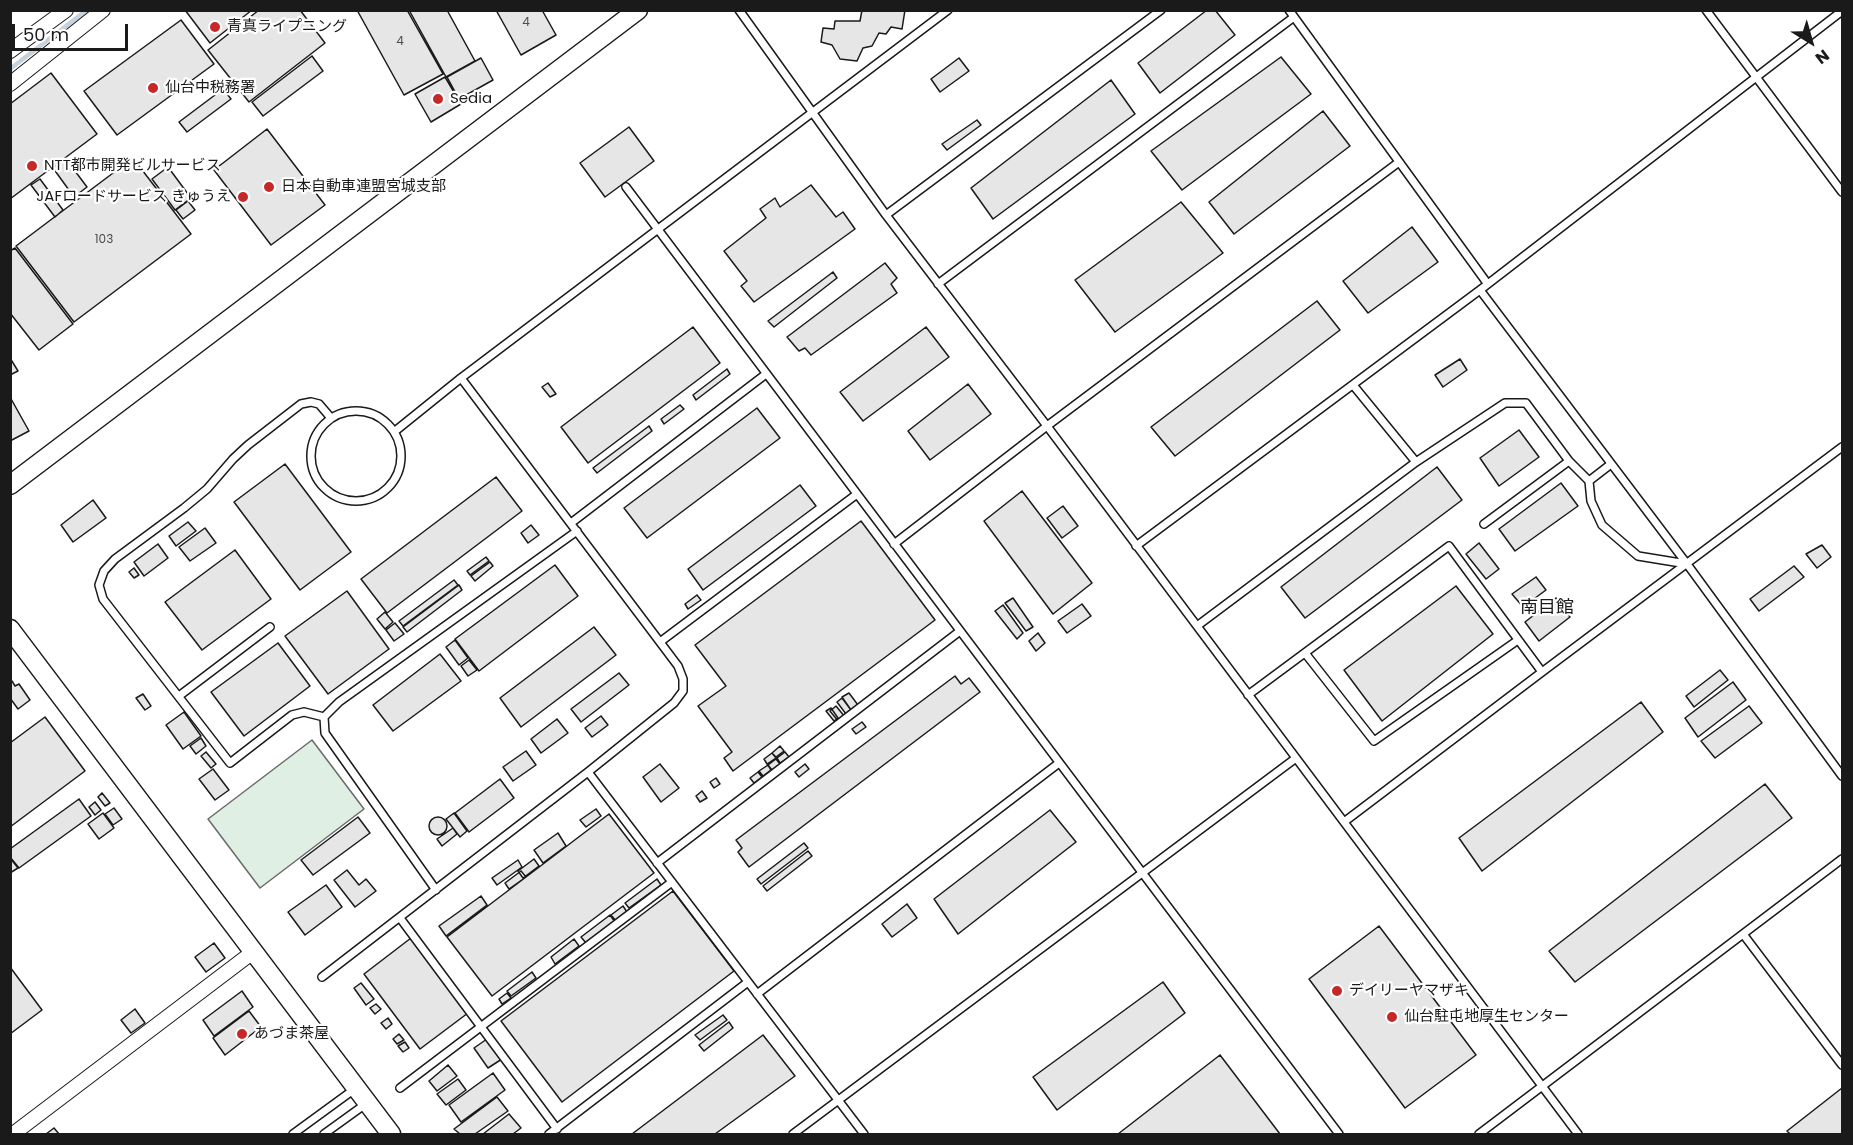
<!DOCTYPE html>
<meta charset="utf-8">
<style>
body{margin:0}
#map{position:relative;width:1853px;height:1145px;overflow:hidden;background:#fff;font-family:Poppins,sans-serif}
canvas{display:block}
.frame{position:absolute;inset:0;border:12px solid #1a1a1a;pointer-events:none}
.north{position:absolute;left:1781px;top:12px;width:60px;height:60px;-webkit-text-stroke:4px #fff;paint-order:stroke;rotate:143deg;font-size:16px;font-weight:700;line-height:24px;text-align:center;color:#1a1a1a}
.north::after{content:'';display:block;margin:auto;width:21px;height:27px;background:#1a1a1a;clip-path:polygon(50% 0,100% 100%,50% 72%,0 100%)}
.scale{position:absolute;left:12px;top:24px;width:116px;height:27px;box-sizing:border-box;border:3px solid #1a1a1a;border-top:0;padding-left:8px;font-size:18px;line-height:21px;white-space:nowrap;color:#1a1a1a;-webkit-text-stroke:4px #fff;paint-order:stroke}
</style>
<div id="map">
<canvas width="1853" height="1145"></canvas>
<div class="frame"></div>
<div class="north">N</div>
<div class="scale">50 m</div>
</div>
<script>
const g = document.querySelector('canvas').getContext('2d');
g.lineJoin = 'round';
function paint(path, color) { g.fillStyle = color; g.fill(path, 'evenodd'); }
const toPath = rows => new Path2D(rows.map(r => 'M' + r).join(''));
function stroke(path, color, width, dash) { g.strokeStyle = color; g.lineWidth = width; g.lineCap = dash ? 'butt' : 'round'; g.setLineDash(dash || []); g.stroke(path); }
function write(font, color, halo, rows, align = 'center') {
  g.font = font + ' Poppins,"Noto Sans JP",sans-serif'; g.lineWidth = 4.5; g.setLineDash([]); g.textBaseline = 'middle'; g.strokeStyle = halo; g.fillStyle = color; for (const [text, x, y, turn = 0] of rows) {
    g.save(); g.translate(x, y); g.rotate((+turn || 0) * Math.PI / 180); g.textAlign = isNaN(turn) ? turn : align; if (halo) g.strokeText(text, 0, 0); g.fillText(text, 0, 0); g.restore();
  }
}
const green = toPath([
 [312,740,364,809,260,888,208,819,312,740]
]);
const stream = toPath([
 [10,69,87,10]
]);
const building = toPath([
 [185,10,252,10,210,43,185,10],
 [259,10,300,10,325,43,249,102,208,50,259,10],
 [357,10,407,10,443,74,404,95,357,10],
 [409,10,447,10,475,61,446,77,409,10],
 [496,10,542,10,556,35,521,55,496,10],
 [862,10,905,10,902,29,891,27,886,34,879,33,872,46,863,48,857,61,840,59,832,45,821,42,823,28,834,29,835,21,860,21,862,10],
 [1207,10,1215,10,1235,35,1160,93,1138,63,1207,10],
 [181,20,214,64,117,135,84,91,181,20],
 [312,56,323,71,263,116,252,102,312,56],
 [1281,57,1311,94,1182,190,1151,151,1281,57],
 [481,58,493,80,459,99,447,77,481,58],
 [959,58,969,71,940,92,931,79,959,58],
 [51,73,97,134,10,199,10,104,51,73],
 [445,77,461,104,431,122,415,94,445,77],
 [1111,80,1135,114,993,219,971,188,1111,80],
 [223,89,231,99,187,132,179,122,223,89],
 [1323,111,1350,146,1234,234,1209,202,1323,111],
 [977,120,981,125,947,150,942,144,977,120],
 [629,127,654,161,605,197,580,163,629,127],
 [267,129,325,205,271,245,214,170,267,129],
 [133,158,191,234,74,322,16,246,133,158],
 [66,159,87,187,74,197,53,168,66,159],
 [168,167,191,198,175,210,152,179,168,167],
 [40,179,63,210,55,217,31,185,40,179],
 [811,185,836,217,843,212,855,229,754,302,741,286,747,281,724,251,766,218,760,209,775,198,780,207,811,185],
 [188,201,195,210,183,219,176,210,188,201],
 [1181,202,1223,253,1115,332,1075,280,1181,202],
 [1412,227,1438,262,1368,313,1343,281,1412,227],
 [15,248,73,324,39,350,10,313,10,251,15,248],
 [885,263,897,278,891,284,897,293,811,355,805,348,799,351,787,337,885,263],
 [833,272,837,278,774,327,768,321,833,272],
 [1317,301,1340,330,1175,456,1151,427,1317,301],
 [693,327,720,363,588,463,561,427,693,327],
 [926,327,949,357,863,421,840,392,926,327],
 [10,358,18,371,10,375,10,358],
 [1460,359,1467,370,1443,387,1435,375,1460,359],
 [727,369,730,374,696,400,693,395,727,369],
 [548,383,556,394,550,397,542,387,548,383],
 [968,384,991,414,930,460,908,431,968,384],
 [10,397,29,431,10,441,10,397],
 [680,405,684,409,664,424,661,419,680,405],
 [757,408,780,438,647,538,624,508,757,408],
 [649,426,652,431,597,473,593,468,649,426],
 [1519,430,1539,457,1499,486,1480,458,1519,430],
 [285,464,351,552,300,590,234,502,285,464],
 [1437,467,1462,500,1305,618,1281,587,1437,467],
 [496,477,522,511,387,613,361,579,496,477],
 [1561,483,1578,506,1515,551,1499,529,1561,483],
 [800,485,816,506,703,590,688,569,800,485],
 [1022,491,1092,583,1053,614,984,521,1022,491],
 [93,500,106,518,73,542,61,525,93,500],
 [1063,506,1078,526,1062,538,1047,518,1063,506],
 [861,521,935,620,733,771,724,758,732,752,698,706,726,686,695,645,861,521],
 [188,522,196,531,176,546,169,536,188,522],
 [531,525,539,535,528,543,521,533,531,525],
 [205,528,216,543,190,561,179,547,205,528],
 [1479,543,1499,569,1486,579,1466,554,1479,543],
 [158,544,168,558,144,576,134,562,158,544],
 [1822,545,1831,557,1817,568,1806,554,1822,545],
 [235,550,271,599,202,650,165,602,235,550],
 [486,557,489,561,470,575,467,571,486,557],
 [490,562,493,566,475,581,471,576,490,562],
 [555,565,578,596,479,671,455,639,555,565],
 [1794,566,1804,577,1759,611,1750,599,1794,566],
 [134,568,139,575,134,578,129,572,134,568],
 [1536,577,1546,590,1523,607,1512,594,1536,577],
 [454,580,458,585,403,626,399,621,454,580],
 [459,585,462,590,407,632,403,627,459,585],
 [1456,586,1493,634,1382,721,1344,670,1456,586],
 [347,591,389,649,328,694,285,636,347,591],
 [697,595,701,600,688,609,685,604,697,595],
 [1013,598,1033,627,1026,631,1005,603,1013,598],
 [1556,598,1570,617,1539,641,1525,622,1556,598],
 [1082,604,1091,616,1067,633,1058,621,1082,604],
 [1003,605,1023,633,1017,639,995,611,1003,605],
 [385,612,393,622,385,629,377,619,385,612],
 [395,623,404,634,394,641,386,630,395,623],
 [594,627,616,655,521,727,500,698,594,627],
 [1038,633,1045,643,1036,651,1029,641,1038,633],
 [455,640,468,658,459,665,446,647,455,640],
 [278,643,310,686,244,736,211,692,278,643],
 [440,654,461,681,393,731,373,705,440,654],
 [469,660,477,670,468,676,461,666,469,660],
 [1720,670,1728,680,1694,707,1686,696,1720,670],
 [619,673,629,685,581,722,571,709,619,673],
 [955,676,961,684,969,678,980,692,749,867,738,852,742,848,736,840,955,676],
 [12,681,15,686,19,684,30,700,18,709,10,698,10,683,12,681],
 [1733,682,1746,700,1698,737,1685,718,1733,682],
 [849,693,858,705,851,710,842,697,849,693],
 [143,694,151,706,145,710,136,698,143,694],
 [842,698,851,710,846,714,837,702,842,698],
 [1641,702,1663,732,1482,871,1459,838,1641,702],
 [836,706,845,717,839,722,830,711,836,706],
 [1749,706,1762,723,1715,758,1701,741,1749,706],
 [831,708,838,718,834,721,826,711,831,708],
 [184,712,201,736,183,749,166,725,184,712],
 [601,716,608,725,592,737,585,728,601,716],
 [45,717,85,771,10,827,10,743,45,717],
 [557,719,568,733,541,753,531,739,557,719],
 [862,722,866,727,856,734,852,729,862,722],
 [201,738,206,746,196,754,190,746,201,738],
 [780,746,784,751,776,757,772,753,780,746],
 [526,751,536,765,513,781,503,767,526,751],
 [206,752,216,764,211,768,201,756,206,752],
 [785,752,789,757,780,763,777,758,785,752],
 [772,753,776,758,767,764,764,759,772,753],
 [776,759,780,764,772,770,768,765,776,759],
 [660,764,679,788,661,802,643,777,660,764],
 [805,764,809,769,799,777,795,772,805,764],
 [768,765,771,770,763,776,759,771,768,765],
 [213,769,229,790,215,800,199,779,213,769],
 [758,772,762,777,754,783,750,778,758,772],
 [716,778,720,784,714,788,710,782,716,778],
 [500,779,514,798,469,832,455,813,500,779],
 [1765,784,1792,818,1575,982,1549,951,1765,784],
 [702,791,707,798,700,802,696,796,702,791],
 [102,793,110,803,105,806,98,797,102,793],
 [79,799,91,816,19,868,10,857,10,849,79,799],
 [95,802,101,810,95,815,89,807,95,802],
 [114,808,122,819,113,825,105,814,114,808],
 [596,809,601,816,586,827,580,820,596,809],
 [1050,810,1076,842,958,934,934,899,1050,810],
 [103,813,114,828,99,839,88,824,103,813],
 [454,813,467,831,460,837,446,819,454,813],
 [609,814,654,873,492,996,447,937,609,814],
 [358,817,370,833,313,875,301,860,358,817],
 '429 826a9 9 0 1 1 18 0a9 9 0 1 1-18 0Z',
 [453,828,457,834,442,846,437,839,453,828],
 [558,833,566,846,543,863,534,850,558,833],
 [804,843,808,848,761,884,757,879,804,843],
 [808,851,812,856,767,891,763,886,808,851],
 [10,858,18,868,10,873,10,858],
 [534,859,539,866,523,878,518,871,534,859],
 [518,860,522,867,497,885,492,878,518,860],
 [347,870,359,885,366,879,376,891,355,907,334,880,347,870],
 [521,871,526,877,509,889,505,883,521,871],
 [657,879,661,885,629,908,625,903,657,879],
 [326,885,342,907,305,935,288,912,326,885],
 [673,891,734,971,562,1102,501,1021,673,891],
 [481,896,487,905,446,936,439,926,481,896],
 [907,904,917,918,892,937,882,924,907,904],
 [623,906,627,912,616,921,611,915,623,906],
 [610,915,615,922,586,943,581,937,610,915],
 [1379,926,1476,1055,1405,1108,1309,979,1379,926],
 [411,938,468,1013,420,1049,364,974,411,938],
 [574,939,579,946,555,964,551,957,574,939],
 [214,943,225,958,206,972,195,957,214,943],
 [10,967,42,1010,10,1034,10,967],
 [532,972,536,978,511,996,507,991,532,972],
 [1163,982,1185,1013,1057,1110,1033,1077,1163,982],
 [361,983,374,999,366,1005,354,988,361,983],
 [242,991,253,1007,214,1036,203,1020,242,991],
 [507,993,511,998,502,1004,499,999,507,993],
 [376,1004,381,1009,375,1014,370,1008,376,1004],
 [135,1009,145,1023,131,1033,121,1020,135,1009],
 [249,1011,261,1027,225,1055,213,1038,249,1011],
 [723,1015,727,1020,700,1040,695,1035,723,1015],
 [388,1018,392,1024,386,1029,381,1023,388,1018],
 [729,1022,733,1028,704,1051,699,1045,729,1022],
 [399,1034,404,1040,397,1044,393,1039,399,1034],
 [763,1035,795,1076,715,1134,632,1134,763,1035],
 [487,1039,502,1059,488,1068,474,1048,487,1039],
 [405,1042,409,1048,403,1052,398,1046,405,1042],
 [1220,1055,1280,1134,1118,1134,1220,1055],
 [448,1065,457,1076,437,1091,429,1081,448,1065],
 [493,1073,505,1090,461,1122,449,1105,493,1073],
 [458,1079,466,1090,446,1105,437,1094,458,1079],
 [1842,1088,1842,1134,1790,1134,1787,1131,1842,1088],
 [497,1097,508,1111,475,1134,460,1134,454,1129,497,1097],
 [509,1114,521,1128,513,1134,483,1134,509,1114],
 [54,1128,59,1134,46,1134,54,1128]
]);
const service = toPath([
 [739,10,886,215,1047,426,1578,1134],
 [1289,10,1487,283],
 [1706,10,1842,192],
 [626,187,1339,1134],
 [886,215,1161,10],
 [938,284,1294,17],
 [1480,290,1687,564,1842,776],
 [1353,385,1416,462,1505,403,1526,403,1569,461],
 '311 456a45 45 0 1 1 90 0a45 45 0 1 1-90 0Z',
 [394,432,461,378,948,10],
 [1611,464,1589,481,1591,501,1602,525,1638,556,1687,564],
 [571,523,766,374],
 [1484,524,1569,461,1589,481],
 [894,544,1047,426,1399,162],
 [1136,546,1480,290,1842,11],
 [1197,626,1416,462],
 [660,642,857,494],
 [1305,653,1374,741,1518,640],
 [1248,695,1449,546,1542,672,1842,447],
 [179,696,270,627],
 [324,717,304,712,292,715,230,763,103,599,99,585,104,571,115,559,184,508,207,489,233,459,248,445,301,404,311,402,319,404,331,418],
 [588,772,864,1134],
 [1344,822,1542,672],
 [657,863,960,631],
 [436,890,325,733,324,717,339,702,577,531],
 [400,918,557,1129],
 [1743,934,1842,1065],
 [322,977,588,772,674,703,683,691,683,679,678,666,461,378],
 [757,994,1059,763],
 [400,1088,672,882],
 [293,1134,356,1088],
 [324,1134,367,1103],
 [549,1134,748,982],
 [793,1134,1296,758],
 [1479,1134,1842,859]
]);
const minor = toPath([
 [10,51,66,10],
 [10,84,103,10],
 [13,1134,253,952]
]);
const tertiary = toPath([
 [10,485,638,10],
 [10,629,391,1134]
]);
const markers = [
 [215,27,6,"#c62828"],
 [153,88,6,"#c62828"],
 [438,99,6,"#c62828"],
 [32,166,6,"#c62828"],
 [269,187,6,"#c62828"],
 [243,197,6,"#c62828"],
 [1337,991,6,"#c62828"],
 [1392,1017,6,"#c62828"],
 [242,1034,6,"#c62828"]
];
const numberNames = [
 ["4",526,23],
 ["4",400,42],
 ["103",104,240]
];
const poiNames = [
 ["青真ライプニング",227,27],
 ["仙台中税務署",165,88],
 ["Sedia",450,99],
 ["NTT都市開発ビルサービス",44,166],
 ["日本自動車連盟宮城支部",281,187],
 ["JAFロードサービス きゅうえ",231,197,"right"],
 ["デイリーヤマザキ",1349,991],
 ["仙台駐屯地厚生センター",1404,1017],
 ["あづま茶屋",254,1034]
];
const quarterNames = [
 ["南目館",1547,608]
];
paint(green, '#e0efe3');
stroke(green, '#6a6a6a', 1.5);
stroke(stream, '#c6d2dc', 4.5);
paint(building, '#e6e6e6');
stroke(building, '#1a1a1a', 1.5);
stroke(service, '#1a1a1a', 10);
stroke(minor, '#1a1a1a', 16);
stroke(tertiary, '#1a1a1a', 21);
stroke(service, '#fff', 7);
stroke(minor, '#fff', 14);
stroke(tertiary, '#fff', 18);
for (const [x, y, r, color] of markers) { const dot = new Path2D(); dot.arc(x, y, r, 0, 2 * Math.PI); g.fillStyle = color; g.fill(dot); stroke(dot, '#fff', 2); }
write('12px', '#4d4d4d', null, numberNames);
write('15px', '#1a1a1a', '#fff', poiNames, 'left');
write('18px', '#1a1a1a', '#fff', quarterNames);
</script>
